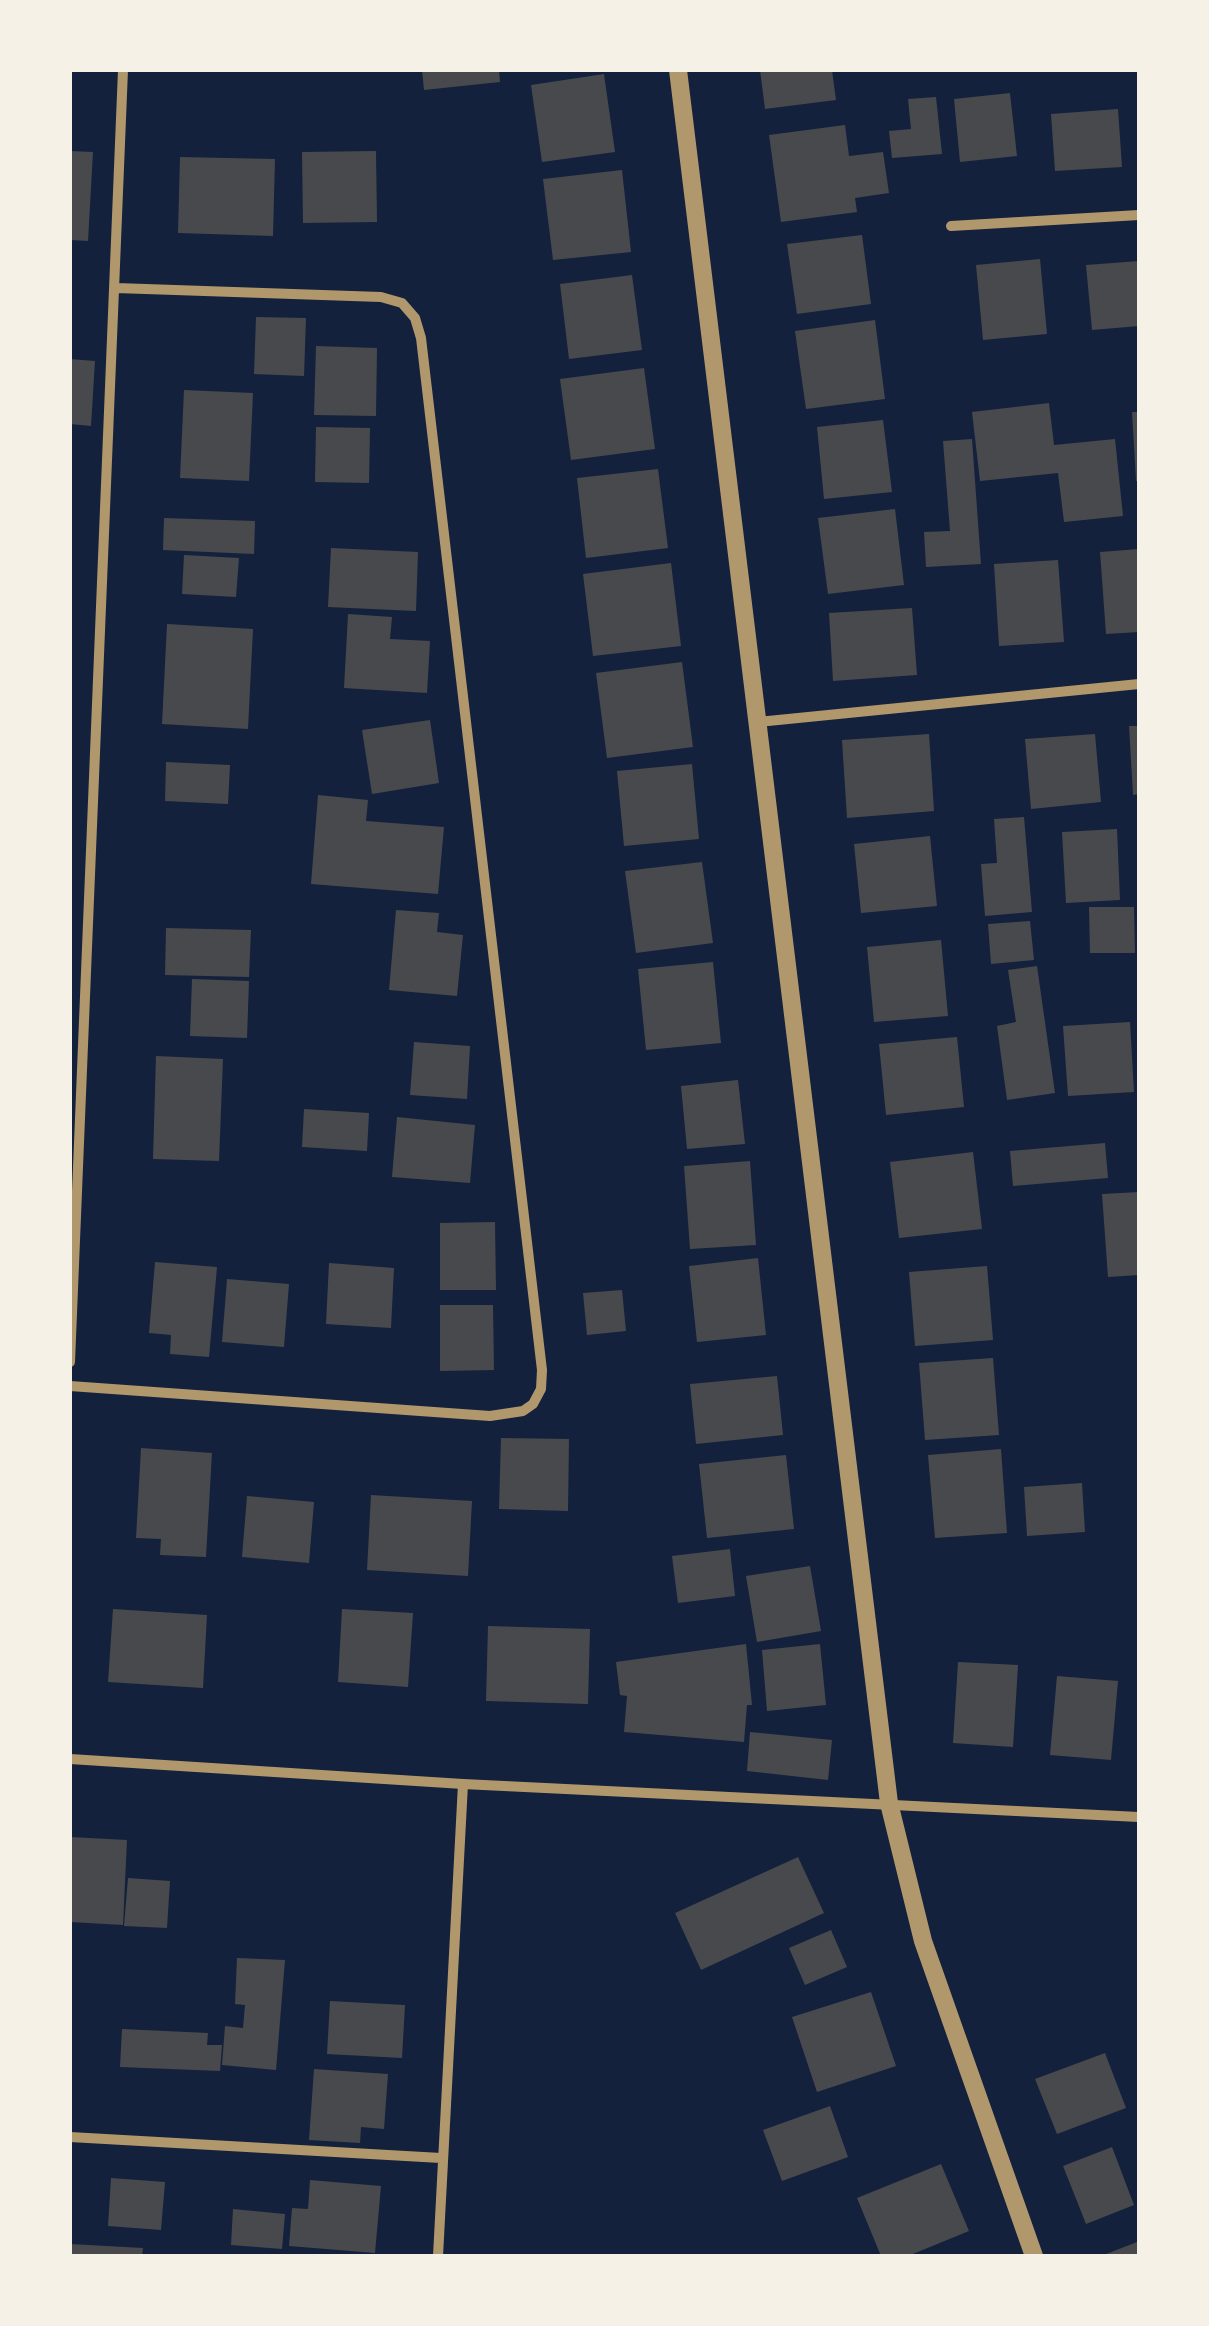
<!DOCTYPE html>
<style>
body{margin:0}
#map{position:relative;width:1209px;height:2326px;overflow:hidden;background:#14213d;font-family:"Noto Sans",sans-serif}
canvas{display:block}
.frame{position:absolute;inset:0;border:72px solid #f6f1e7;pointer-events:none}
</style>
<div id="map">
<canvas width="1209" height="2326"></canvas>
<div class="frame"></div>
</div>
<script>
const g = document.querySelector('canvas').getContext('2d');
g.lineJoin = 'round';
function paint(path, color) { g.fillStyle = color; g.fill(path, 'evenodd'); }
const toPath = rows => new Path2D(rows.map(r => 'M' + r).join(''));
function stroke(path, color, width, dash) { g.strokeStyle = color; g.lineWidth = width; g.lineCap = dash ? 'butt' : 'round'; g.setLineDash(dash || []); g.stroke(path); }
const building = toPath([
 [422,70,499,70,500,82,424,90],
 [760,70,832,70,836,100,765,109],
 [604,74,615,152,542,162,531,85],
 [1010,93,1017,156,960,162,954,99],
 [936,97,942,154,892,158,889,131,911,129,908,99],
 [1118,109,1122,167,1055,171,1051,114],
 [845,125,849,156,883,152,889,193,855,198,857,212,781,222,769,135],
 [70,151,93,152,88,241,70,240],
 [376,151,377,222,303,223,302,152],
 [180,157,275,159,273,236,178,233],
 [622,170,631,252,553,260,543,179],
 [862,235,871,304,797,314,787,244],
 [1040,259,1047,334,983,340,976,265],
 [1139,261,1139,326,1092,330,1086,265],
 [632,275,642,350,569,359,560,284],
 [256,317,306,318,304,376,254,374],
 [875,320,885,399,806,409,795,331],
 [316,346,377,348,376,416,314,415],
 [70,359,95,361,91,426,70,424],
 [644,368,655,449,571,460,560,379],
 [184,390,253,393,249,481,180,478],
 [1049,403,1054,445,1115,439,1123,516,1064,522,1058,473,980,481,972,412],
 [1132,412,1139,412,1139,481,1136,481],
 [883,420,892,492,824,499,817,427],
 [316,427,370,428,369,483,315,482],
 [972,439,981,564,926,567,924,532,950,531,943,441],
 [658,469,668,548,586,558,577,478],
 [895,509,904,585,828,594,818,518],
 [164,518,255,521,254,554,163,550],
 [331,548,418,552,416,611,328,607],
 [1139,549,1139,632,1106,634,1100,552],
 [184,555,239,558,236,597,182,594],
 [1058,560,1064,642,999,646,994,564],
 [671,563,681,646,593,656,583,574],
 [912,608,917,675,833,681,829,613],
 [348,614,392,617,390,639,430,641,427,693,344,688],
 [167,624,253,629,248,729,162,724],
 [682,662,693,747,607,758,596,673],
 [430,720,439,783,372,794,362,730],
 [1129,726,1139,726,1139,794,1133,795],
 [929,734,934,811,847,818,842,740],
 [1095,734,1101,802,1031,809,1025,739],
 [166,762,230,765,228,804,165,801],
 [692,764,699,839,624,846,617,771],
 [318,795,368,800,366,821,444,827,438,894,311,884],
 [1024,817,1032,912,985,916,981,864,997,863,994,819],
 [1117,829,1120,900,1066,903,1062,832],
 [930,836,937,906,861,913,854,844],
 [702,862,713,943,636,953,625,871],
 [1089,907,1134,907,1135,953,1090,953],
 [396,910,439,913,437,932,463,935,457,996,389,990],
 [1030,921,1034,960,991,964,988,924],
 [166,928,251,930,249,977,165,975],
 [941,940,948,1016,874,1022,867,947],
 [713,962,721,1043,646,1050,638,969],
 [1037,966,1055,1093,1007,1100,997,1026,1016,1022,1008,970],
 [192,979,249,981,247,1038,190,1036],
 [1130,1022,1134,1092,1068,1096,1063,1026],
 [957,1037,964,1107,886,1115,879,1044],
 [414,1042,470,1046,467,1099,410,1095],
 [156,1056,223,1059,219,1161,153,1159],
 [738,1080,745,1144,687,1149,681,1086],
 [304,1109,369,1113,367,1151,302,1147],
 [397,1117,475,1125,470,1183,392,1177],
 [1105,1143,1108,1178,1013,1186,1010,1151],
 [973,1152,982,1229,899,1238,890,1162],
 [750,1161,756,1245,690,1249,684,1166],
 [1139,1192,1139,1275,1108,1277,1102,1194],
 [495,1222,496,1290,440,1290,440,1223],
 [758,1258,766,1335,697,1342,689,1266],
 [155,1262,217,1267,209,1357,170,1354,171,1335,149,1333],
 [329,1263,394,1268,391,1328,326,1324],
 [987,1266,993,1340,915,1346,909,1272],
 [227,1279,289,1284,284,1347,222,1342],
 [622,1290,626,1331,587,1335,583,1293],
 [440,1305,493,1305,494,1370,440,1371],
 [993,1358,999,1435,925,1440,919,1363],
 [777,1376,783,1435,696,1444,690,1384],
 [501,1438,569,1439,568,1511,499,1509],
 [141,1448,212,1453,206,1557,160,1555,161,1539,136,1538],
 [1001,1449,1007,1533,935,1538,928,1455],
 [786,1455,794,1529,707,1538,699,1464],
 [1082,1483,1085,1532,1027,1536,1024,1487],
 [371,1495,472,1501,468,1576,367,1570],
 [247,1496,314,1502,309,1563,242,1557],
 [730,1549,735,1596,678,1603,672,1556],
 [810,1566,821,1631,757,1642,746,1576],
 [113,1609,207,1615,203,1688,108,1682],
 [342,1609,413,1613,408,1687,338,1682],
 [488,1626,590,1629,588,1704,486,1701],
 [746,1644,752,1705,747,1705,744,1742,624,1732,627,1696,620,1695,616,1662],
 [820,1644,826,1705,767,1711,762,1650],
 [958,1662,1018,1665,1013,1747,953,1743],
 [1057,1676,1118,1681,1111,1760,1050,1755],
 [750,1732,832,1740,828,1780,747,1771],
 [70,1837,127,1840,123,1925,70,1922],
 [798,1857,824,1913,701,1970,675,1913],
 [128,1878,170,1881,167,1928,124,1926],
 [831,1930,847,1967,805,1985,789,1948],
 [237,1958,285,1960,276,2070,222,2065,225,2026,243,2028,245,2005,235,2004],
 [871,1992,896,2066,817,2092,792,2017],
 [330,2001,405,2005,402,2058,327,2054],
 [122,2029,208,2033,207,2045,222,2045,220,2071,120,2067],
 [1105,2053,1126,2108,1057,2134,1035,2079],
 [314,2069,388,2074,384,2129,361,2127,360,2143,309,2140],
 [830,2106,848,2157,782,2181,763,2130],
 [1112,2147,1134,2205,1086,2224,1063,2166],
 [941,2164,969,2231,908,2256,881,2256,857,2198],
 [111,2178,165,2182,161,2230,108,2226],
 [310,2180,381,2186,375,2253,289,2246,292,2208,308,2209],
 [233,2209,285,2214,282,2249,231,2245],
 [1137,2242,1139,2256,1101,2256],
 [70,2244,143,2248,142,2256,70,2256]
]);
const minor = toPath([
 [951,226,1139,215],
 [758,722,1139,684],
 [70,1362,123,70],
 [70,1386,490,1416,523,1411,533,1404,541,1389,542,1370,421,338,415,318,402,303,381,297,116,288],
 [70,1759,463,1784,1139,1817],
 [70,2137,441,2158],
 [438,2256,463,1784]
]);
const tertiary = toPath([
 [678,70,889,1803,923,1941,1034,2256]
]);
paint(building, '#48494c');
stroke(minor, '#b1986c', 10);
stroke(tertiary, '#b1986c', 18);
</script>
